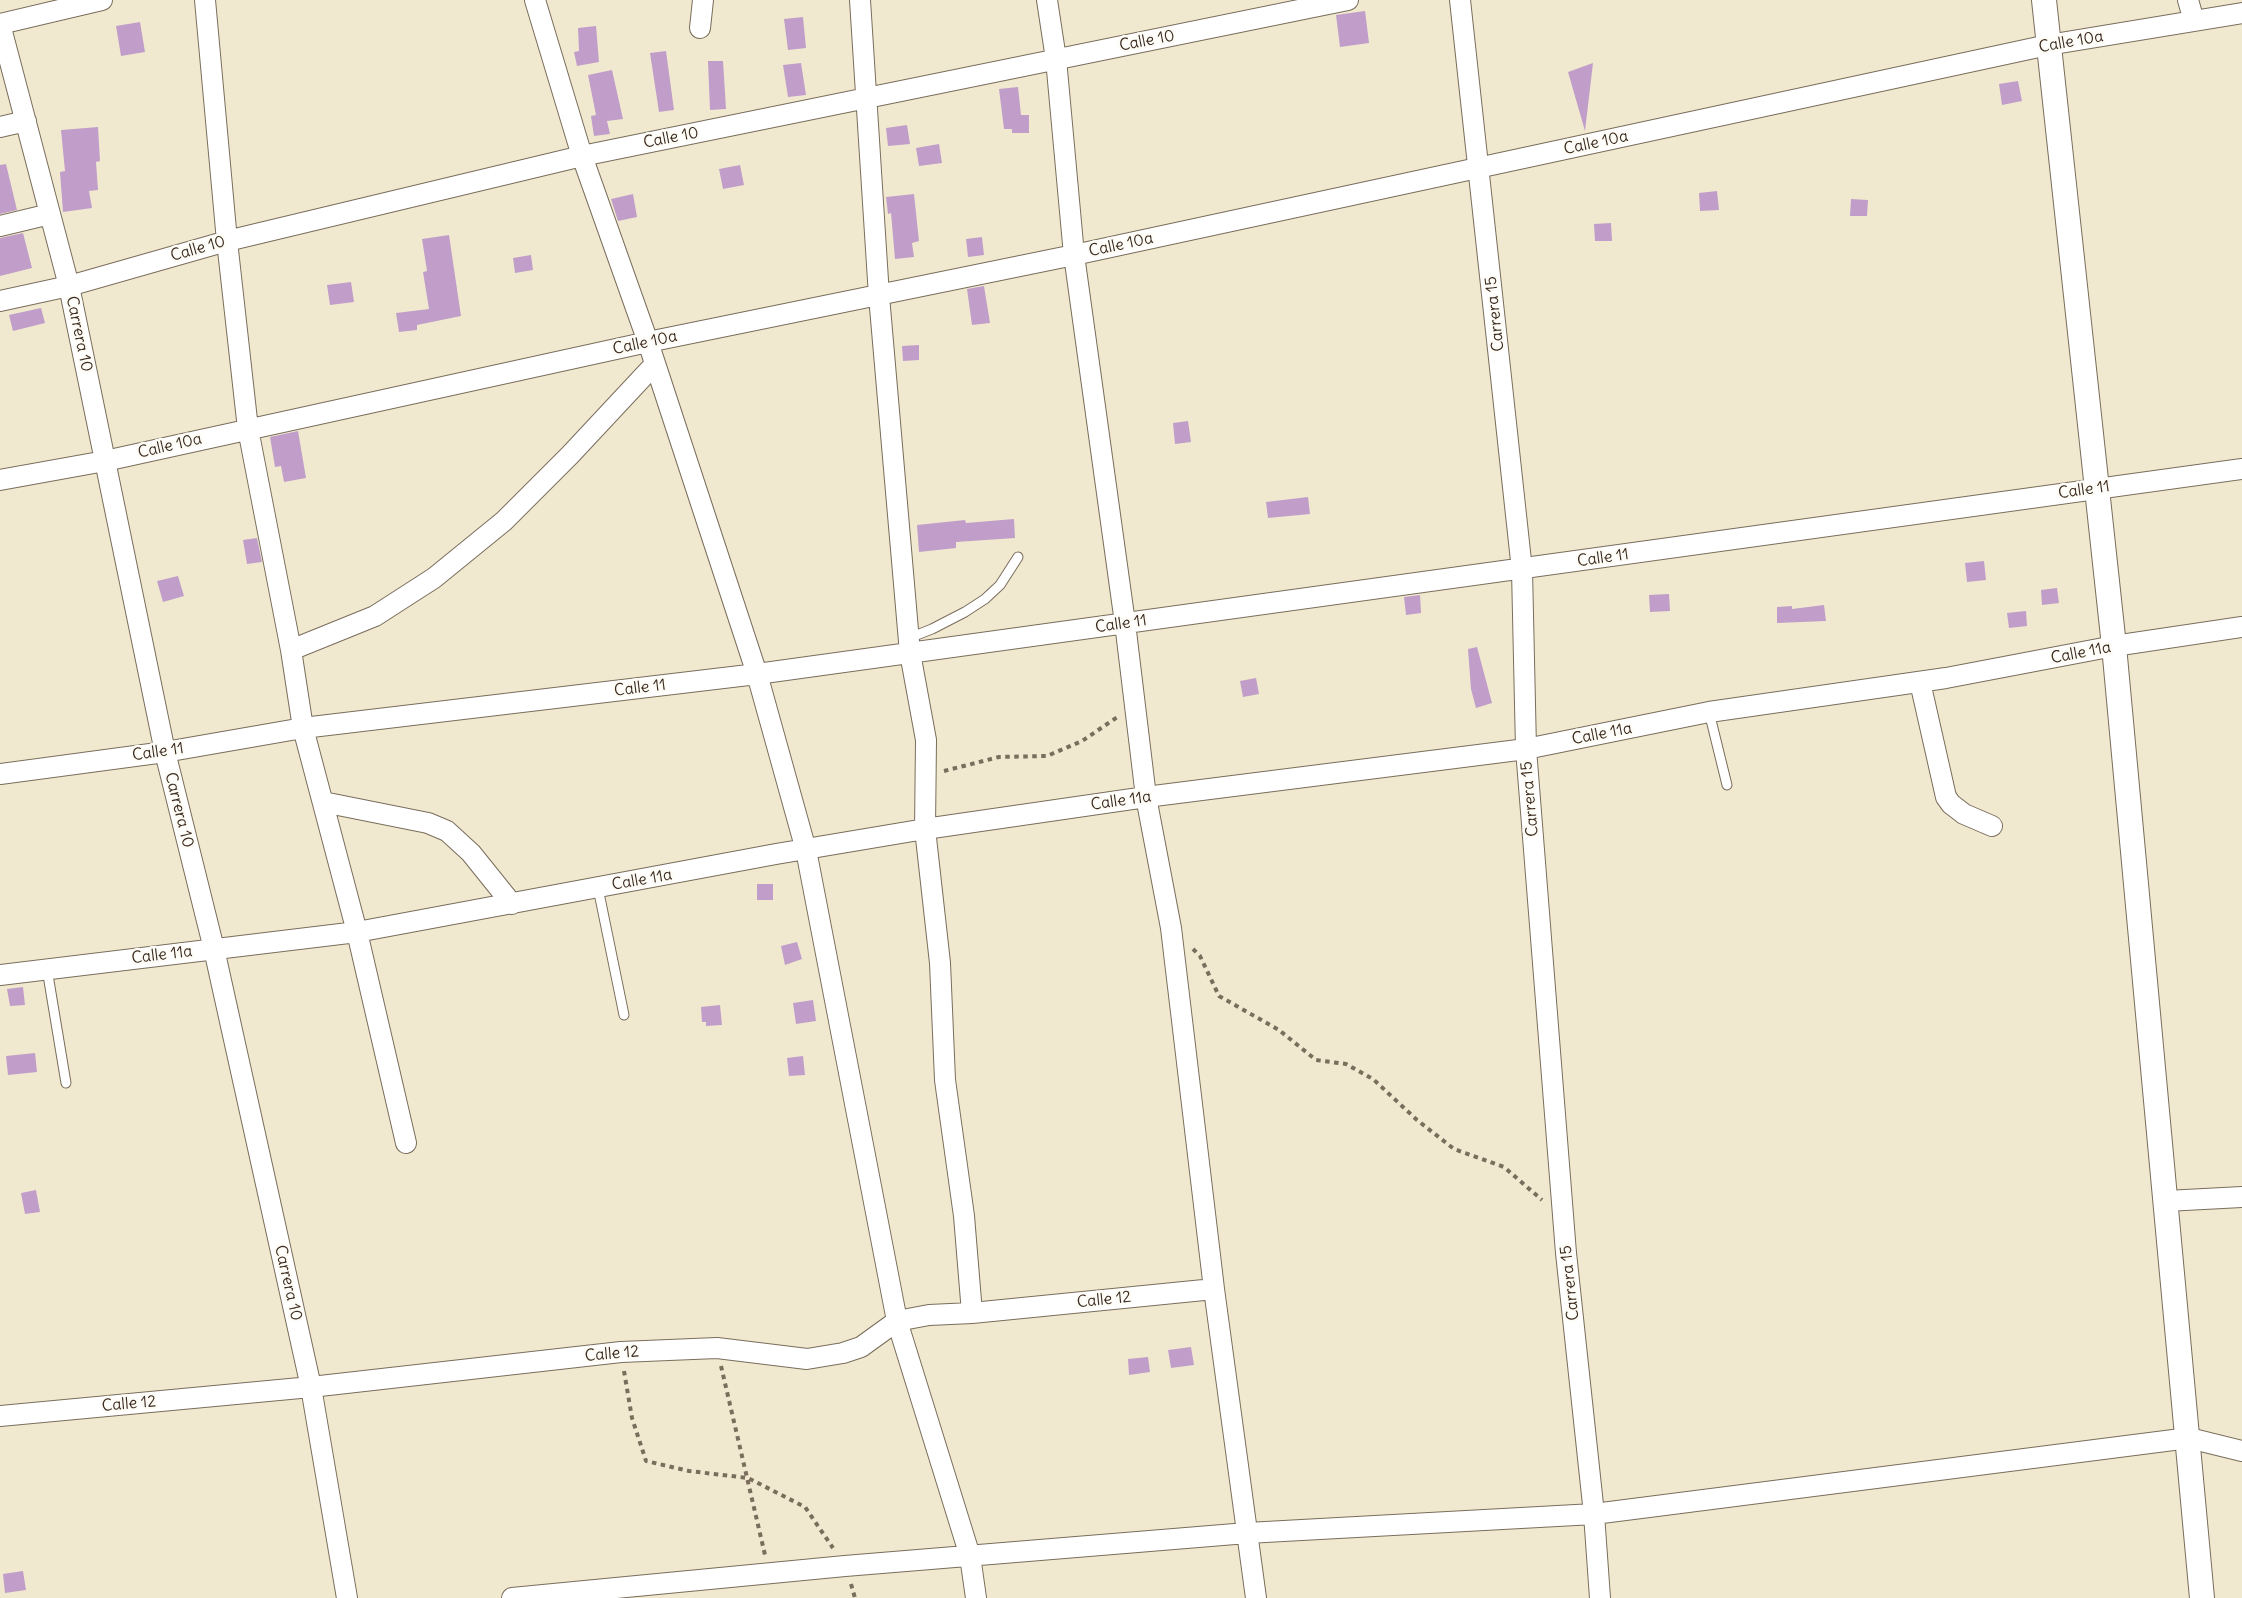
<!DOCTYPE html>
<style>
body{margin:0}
canvas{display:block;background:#f0e9d0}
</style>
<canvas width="2242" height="1598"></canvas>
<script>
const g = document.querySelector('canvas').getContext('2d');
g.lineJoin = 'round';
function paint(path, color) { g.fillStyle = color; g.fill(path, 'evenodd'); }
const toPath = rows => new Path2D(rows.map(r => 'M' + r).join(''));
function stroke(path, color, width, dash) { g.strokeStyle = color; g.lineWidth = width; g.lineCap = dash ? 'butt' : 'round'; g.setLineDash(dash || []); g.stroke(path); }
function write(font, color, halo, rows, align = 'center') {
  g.font = font + ' Delius,sans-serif'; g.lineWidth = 5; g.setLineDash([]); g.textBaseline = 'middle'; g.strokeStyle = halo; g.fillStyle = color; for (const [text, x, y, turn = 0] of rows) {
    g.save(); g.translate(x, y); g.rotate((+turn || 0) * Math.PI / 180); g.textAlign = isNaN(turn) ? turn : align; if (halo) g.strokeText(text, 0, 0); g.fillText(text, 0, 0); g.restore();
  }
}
const building = toPath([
 [1365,11,1369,43,1340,47,1336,15],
 [803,17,806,48,788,50,784,19],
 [140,22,145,52,121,56,116,26],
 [596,26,599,62,577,66,574,52,579,51,578,28],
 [666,51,674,110,659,112,650,53],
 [708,61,723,61,726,109,710,110],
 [801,63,806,95,788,97,783,65],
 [1593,63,1585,131,1568,72],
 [612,70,623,119,607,121,610,134,594,136,591,116,596,115,588,75],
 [2018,81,2022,101,2002,105,1999,84],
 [1018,87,1021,115,1029,115,1029,133,1012,133,1012,129,1004,129,999,89],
 [907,125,910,144,888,146,886,128],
 [98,127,100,161,96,162,98,190,89,191,92,208,63,212,60,172,65,171,61,130],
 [939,144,942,163,919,166,916,148],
 [6,164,17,210,0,214,0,165],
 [740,165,744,185,723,189,719,169],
 [1717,191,1719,210,1700,211,1699,193],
 [633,194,637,217,618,221,611,199],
 [914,194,919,241,912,243,914,257,895,259,891,213,888,214,886,197],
 [1851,199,1868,200,1867,216,1850,216],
 [1611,223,1612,241,1595,241,1594,224],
 [23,233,32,268,0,276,0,238],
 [449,235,461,316,417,325,417,330,399,332,396,313,429,309,423,272,427,271,422,239],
 [982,237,984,255,968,257,966,239],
 [531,255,533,270,515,273,513,258],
 [351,282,354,302,330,305,327,285],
 [984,286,990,323,972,325,967,289],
 [41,308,45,323,13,331,9,315],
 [919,345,919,360,903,361,902,346],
 [1188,421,1191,442,1175,444,1173,423],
 [298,431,306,478,284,482,281,466,275,467,270,437],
 [1308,497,1310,514,1268,518,1266,502],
 [1014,519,1015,538,956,542,956,548,919,552,917,525,965,520,966,523],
 [257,538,262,562,247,564,243,540],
 [1984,561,1986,580,1967,582,1965,563],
 [178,576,184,596,163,602,157,581],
 [2057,588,2059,603,2042,605,2041,590],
 [1669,594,1670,611,1650,612,1649,595],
 [1420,595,1421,613,1406,615,1404,597],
 [1824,605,1826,621,1777,623,1777,607,1792,606,1792,609],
 [2026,611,2027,626,2009,628,2007,613],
 [1477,647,1492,703,1476,708,1471,689,1468,649],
 [1256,678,1259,694,1243,697,1240,681],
 [757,884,773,884,773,900,757,900],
 [797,942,802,959,785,965,781,946],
 [23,987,25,1005,10,1006,7,989],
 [813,1000,816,1021,796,1024,793,1003],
 [720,1005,722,1025,706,1026,706,1022,702,1022,701,1007],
 [35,1053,37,1072,8,1075,6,1056],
 [803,1056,805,1075,789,1076,787,1058],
 [36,1190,40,1212,25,1214,21,1193],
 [1191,1347,1194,1365,1171,1368,1168,1350],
 [1148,1357,1150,1372,1129,1375,1128,1359],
 [23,1571,26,1590,5,1593,3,1574]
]);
const path = toPath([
 [944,771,999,757,1047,756,1082,741,1119,716],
 [1193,949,1200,956,1219,996,1279,1030,1316,1060,1346,1064,1373,1079,1417,1120,1454,1149,1504,1167,1542,1200],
 [721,1366,765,1555],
 [624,1371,632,1418,646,1461,689,1471,748,1478,805,1507,833,1548],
 [851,1584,855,1598]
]);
const service = toPath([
 [909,638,932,629,965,612,985,599,1000,585,1018,557],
 [1709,712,1727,785],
 [598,888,624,1015],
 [47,969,66,1083]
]);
const minor = toPath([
 [205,0,227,241,248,429,291,650,303,728,357,932,406,1143],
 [535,0,582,156,648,342,757,674,806,850,897,1321,970,1556,976,1598],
 [860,0,879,296,910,653,926,740,925,829,940,963,945,1080,964,1216,972,1313],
 [1047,0,1056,59,1074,255,1125,623,1146,797,1171,928,1214,1289,1256,1598],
 [1460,0,1522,570,1526,749,1566,1253,1594,1514,1600,1598],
 [2188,0,2194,21],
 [0,24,69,286,165,752,214,949,311,1387,347,1598],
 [0,24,102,0],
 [700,28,703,0],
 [0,127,26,121],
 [0,226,50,214],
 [0,301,69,286,227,241,582,156,1348,0],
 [0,480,105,461,648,342,1074,255,2048,45,2242,13],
 [291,650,375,616,434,578,504,521,570,455,655,364],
 [1920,682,1946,797,1951,804,1964,814,1992,826],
 [0,774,165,752,303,728,757,674,2242,469],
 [323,802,428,823,447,831,471,853,512,904],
 [0,975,357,932,776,854,925,829,1146,797,1526,749,1709,712,1946,678,2114,646,2242,627],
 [2166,1201,2242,1197],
 [0,1416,311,1387,621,1352,717,1348,807,1359,843,1353,861,1347,897,1321,929,1315,972,1313,1214,1289],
 [512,1598,845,1566,1247,1533,1594,1514,2189,1438,2242,1451]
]);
const tertiary = toPath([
 [2044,0,2114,646,2202,1598]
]);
const streetNames = [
 ["Calle 10",1147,41,-11],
 ["Calle 10a",2071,42,-10],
 ["Calle 10",671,138,-11],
 ["Calle 10a",1596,143,-12],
 ["Calle 10a",1121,245,-12],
 ["Calle 10",198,249,-16],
 ["Carrera 15",1495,314,-96],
 ["Carrera 10",79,334,78],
 ["Calle 10a",645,343,-12],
 ["Calle 10a",170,446,-13],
 ["Calle 11",2084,490,-8],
 ["Calle 11",1603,558,-8],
 ["Calle 11",1121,624,-8],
 ["Calle 11a",2081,653,-11],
 ["Calle 11",640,688,-7],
 ["Calle 11a",1602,734,-11],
 ["Calle 11",158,752,-8],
 ["Carrera 15",1530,799,-95],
 ["Calle 11a",1121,801,-8],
 ["Carrera 10",179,810,76],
 ["Calle 11a",642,880,-10],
 ["Calle 11a",162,955,-7],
 ["Carrera 10",288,1283,77],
 ["Carrera 15",1570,1283,-96],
 ["Calle 12",1104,1300,-6],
 ["Calle 12",612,1354,-5],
 ["Calle 12",129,1404,-5]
];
paint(building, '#c19ec9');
stroke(service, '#7a6d5c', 11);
stroke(minor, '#7a6d5c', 22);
stroke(tertiary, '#7a6d5c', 26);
stroke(path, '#7a6d5c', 4, [4.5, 4.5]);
stroke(service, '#fff', 9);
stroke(minor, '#fff', 20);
stroke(tertiary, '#fff', 24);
write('16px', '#3b2a1e', '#fdfcf7', streetNames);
</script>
